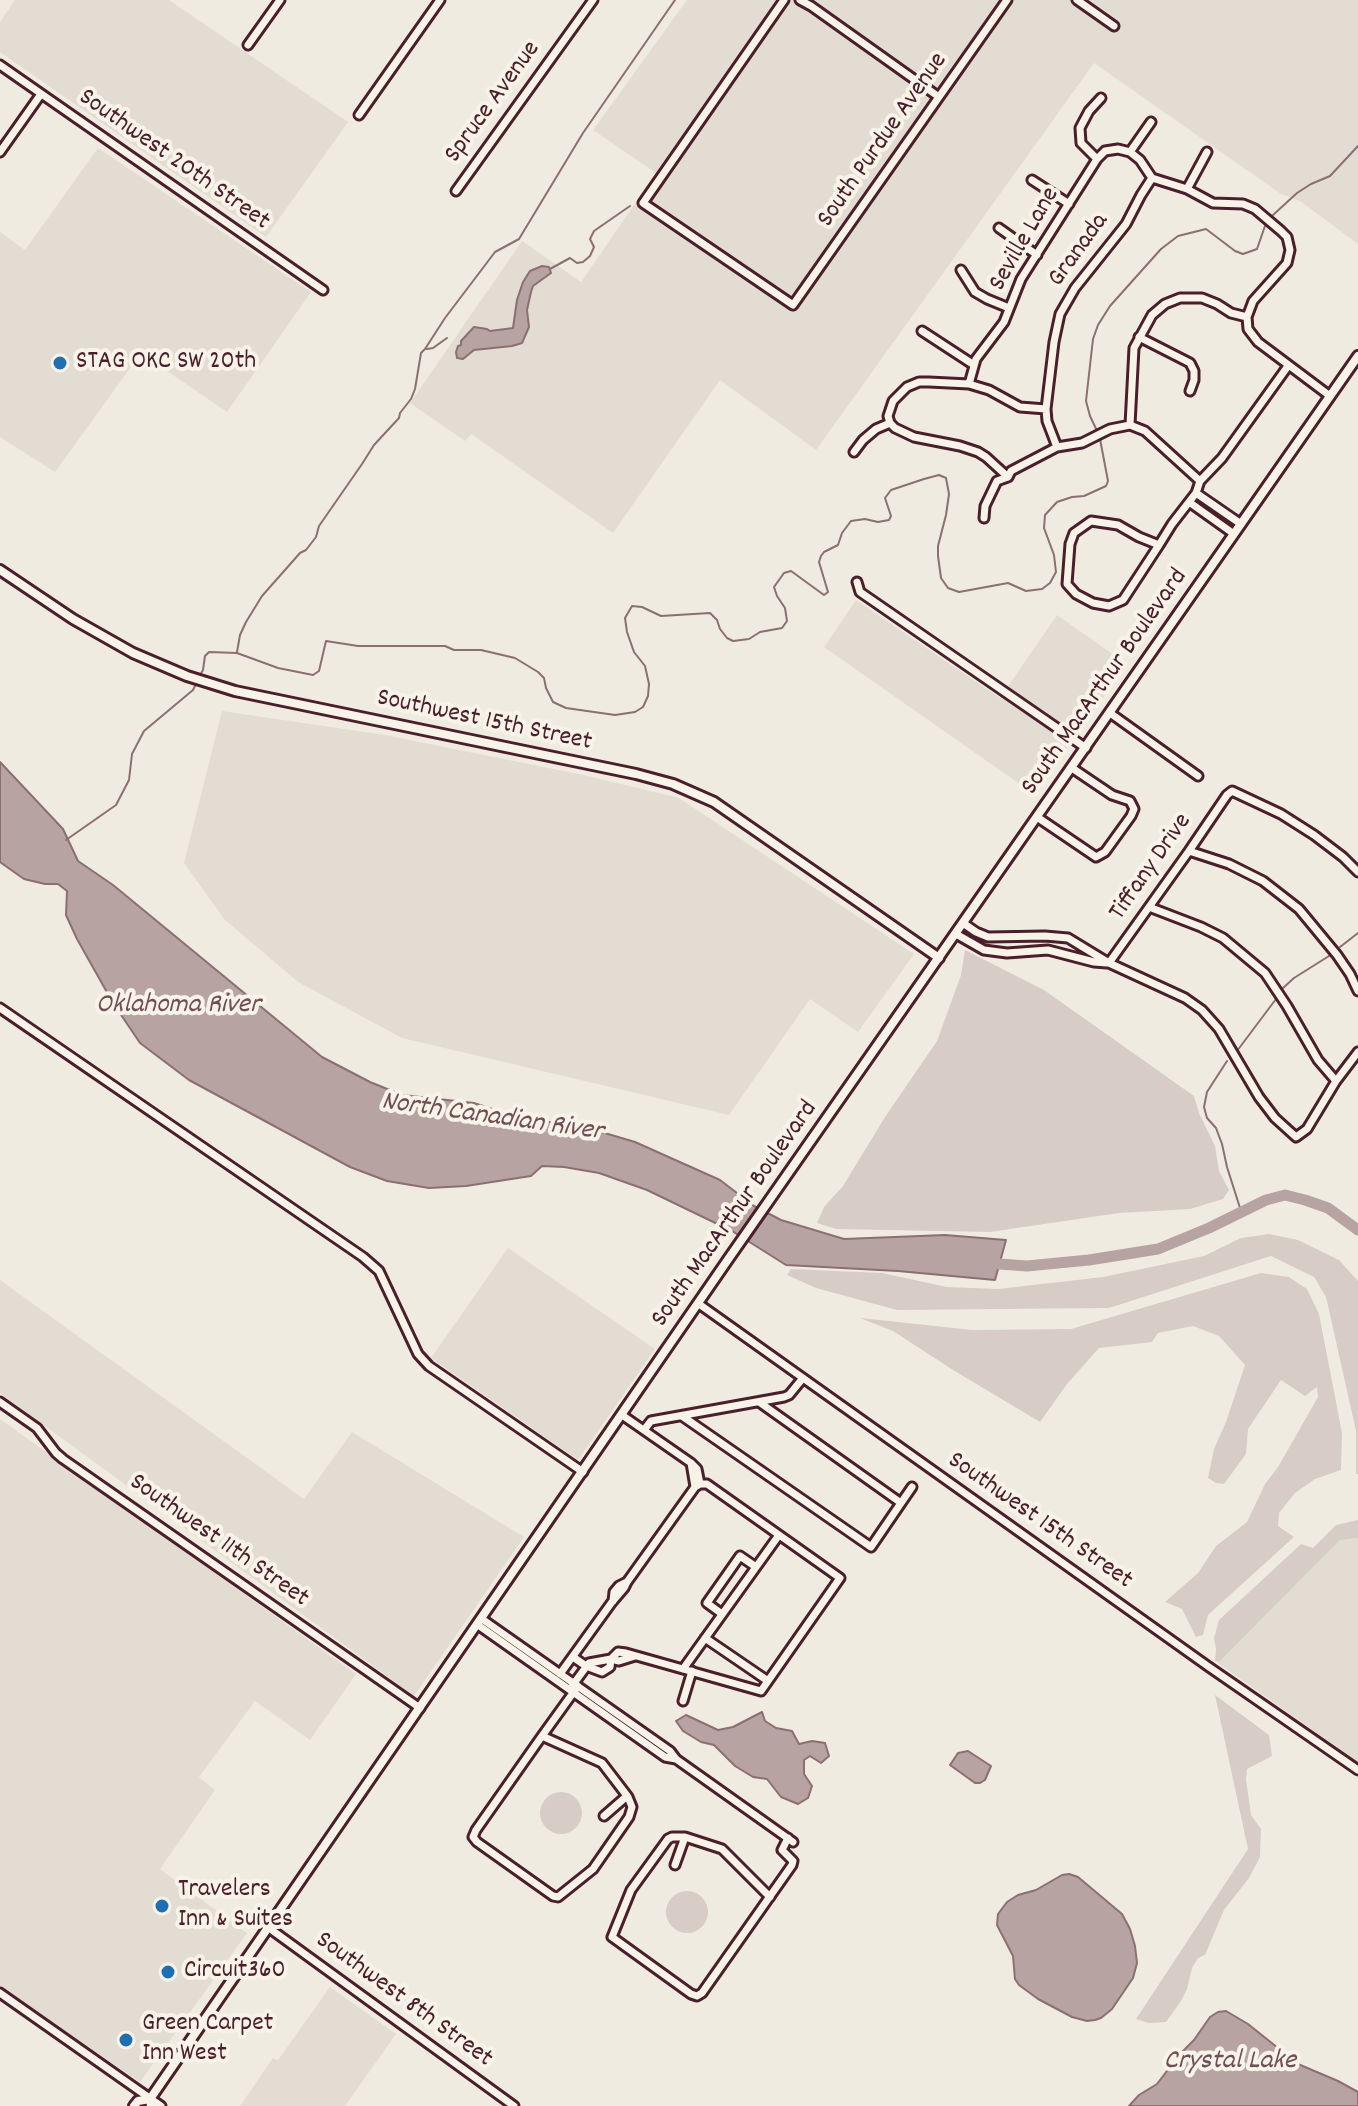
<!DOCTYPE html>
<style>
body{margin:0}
canvas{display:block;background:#f0ebe0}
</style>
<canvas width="1358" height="2106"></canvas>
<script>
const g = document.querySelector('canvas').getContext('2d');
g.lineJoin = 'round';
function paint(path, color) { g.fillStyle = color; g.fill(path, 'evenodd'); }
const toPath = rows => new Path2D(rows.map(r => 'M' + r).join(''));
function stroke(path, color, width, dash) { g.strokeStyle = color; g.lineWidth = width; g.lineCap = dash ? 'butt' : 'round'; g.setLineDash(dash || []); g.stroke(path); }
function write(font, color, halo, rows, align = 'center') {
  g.font = font + ' Dekko,sans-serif'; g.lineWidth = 8; g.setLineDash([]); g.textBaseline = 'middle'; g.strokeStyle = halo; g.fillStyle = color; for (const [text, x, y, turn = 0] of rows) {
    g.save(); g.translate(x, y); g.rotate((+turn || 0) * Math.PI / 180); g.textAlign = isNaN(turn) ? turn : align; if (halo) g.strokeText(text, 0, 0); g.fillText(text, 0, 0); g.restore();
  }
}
const built = toPath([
 [15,0,169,0,348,122,266,237,0,52,0,22],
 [687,0,1358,0,1358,244,1300,201,1281,194,1094,63,816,450,720,380,613,533,471,434,465,441,410,403,522,241,581,282,656,173,593,130],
 [98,148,311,292,227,412,141,353,55,472,0,437,0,232,25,250],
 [856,600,1000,698,1057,615,1127,664,1034,794,824,647],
 [222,711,385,735,588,776,679,798,914,954,858,1032,810,999,729,1115,402,1038,298,982,225,920,184,863],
 [508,1248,655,1349,578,1460,431,1358],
 [0,1280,304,1499,352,1432,524,1537,414,1696,0,1393],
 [0,1419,356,1674,310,1740,255,1701,199,1777,215,1790,160,1869,247,1933,140,2082,0,1987],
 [1358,1538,1358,1762,1218,1663,1340,1540],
 [330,1987,396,2034,345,2106,240,2106,273,2058,278,2060]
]);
const green = toPath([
 [965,950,1044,990,1194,1096,1199,1113,1215,1146,1219,1171,1229,1190,1223,1199,1190,1209,1119,1213,990,1232,836,1229,817,1223,824,1207,843,1186,885,1117,937,1041,961,975],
 [1269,1234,1298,1240,1339,1260,1358,1281,1358,1474,1356,1474,1356,1431,1326,1297,1314,1277,1271,1256,1109,1308,897,1310,816,1288,787,1275,791,1269,882,1273,947,1287,998,1289,1103,1277,1204,1256,1241,1238],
 [1261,1273,1289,1277,1307,1289,1319,1314,1342,1433,1341,1470,1315,1479,1295,1493,1279,1513,1278,1526,1294,1537,1208,1615,1203,1635,1196,1637,1182,1609,1165,1602,1198,1573,1216,1546,1247,1522,1265,1484,1278,1467,1318,1397,1317,1387,1305,1396,1281,1380,1248,1429,1246,1454,1224,1484,1216,1483,1208,1478,1214,1449,1226,1422,1245,1365,1219,1336,1193,1326,1158,1333,1152,1342,1099,1348,1067,1384,1040,1422,953,1370,893,1331,860,1318,973,1330,1071,1329],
 [1358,1520,1358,1538,1340,1540,1219,1662,1215,1661,1216,1649,1214,1638,1219,1620,1301,1544,1313,1548,1336,1525],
 [1215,1695,1269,1735,1272,1756,1247,1769,1246,1779,1251,1815,1261,1829,1260,1857,1249,1878,1224,1910,1205,1955,1198,1958,1192,1968,1187,1989,1181,2001,1166,2022,1149,2023,1136,2019,1248,1849],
 '540 1813a21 21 0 1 1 42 0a21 21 0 1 1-42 0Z',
 '666 1912a21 21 0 1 1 42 0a21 21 0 1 1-42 0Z'
]);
const water = toPath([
 [542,266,549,267,551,273,533,286,531,292,527,310,529,327,522,343,512,346,474,350,463,359,457,358,456,352,458,346,461,345,461,341,474,327,487,329,490,331,513,328,517,300,523,282,530,271,542,266],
 [0,762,63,829,78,861,113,885,322,1057,370,1082,402,1095,474,1103,507,1114,598,1131,635,1142,720,1180,754,1206,781,1220,844,1239,945,1235,1006,1240,995,1280,898,1271,786,1265,732,1231,647,1190,599,1173,564,1167,542,1166,531,1176,466,1186,429,1188,387,1181,350,1167,189,1080,140,1043,113,1003,77,939,66,915,67,891,58,884,45,884,24,879,0,862,0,762],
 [762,1712,765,1721,776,1728,792,1731,799,1744,812,1741,825,1743,829,1756,821,1763,810,1756,804,1760,804,1774,812,1786,808,1798,798,1804,781,1797,767,1779,753,1777,735,1766,714,1745,701,1742,683,1731,676,1721,686,1715,718,1730,733,1727,762,1712],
 [968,1751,991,1766,985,1780,980,1783,975,1783,950,1765,958,1753,968,1751],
 [1069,1874,1078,1877,1122,1914,1130,1929,1135,1946,1137,1963,1133,1978,1112,2009,1101,2018,1095,2020,1087,2021,1072,2017,1038,1999,1019,1985,1015,1979,1013,1956,997,1925,998,1914,1007,1902,1018,1895,1036,1890,1062,1875,1069,1874],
 [1226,2011,1248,2024,1298,2064,1338,2081,1358,2092,1358,2106,1129,2106,1139,2095,1157,2084,1179,2055,1194,2040,1210,2017,1218,2012,1226,2011]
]);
const stream = toPath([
 [1273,215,1297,193,1311,184,1330,176,1358,146],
 [550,269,570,258,577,263,583,262,590,256,594,247,590,239,594,231,630,206],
 [427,349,433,348,447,338],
 [1098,433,1090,416,1086,401,1093,339,1098,325,1110,306,1161,249,1178,236,1206,229,1235,251,1243,254,1257,249,1265,226],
 [237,652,240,635,246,622,262,596,300,553,306,550,316,537,319,526,362,464,374,445,399,418,400,413,411,399,415,389,421,353,425,349,445,318,495,252,519,239,583,133,675,0],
 [199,677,203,670,205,656,209,652,237,653,278,668,313,675,319,671,326,641,358,646,445,646,454,650,481,650,515,658,538,672,544,678,546,688,553,702,566,708,615,715,635,712,643,707,648,696,649,684,645,666,634,652,627,632,625,618,632,606,642,607,661,616,710,613,717,620,720,629,727,638,733,641,749,639,760,632,782,628,787,621,785,608,777,596,774,587,784,573,791,571,824,595,828,592,819,562,821,556,824,552,838,545,842,533,851,521,865,519,878,522,889,520,891,516,885,498,891,490,924,479,939,475,946,478,949,494,946,515,938,546,938,556,941,578,948,588,959,592,1008,583,1026,591,1042,589,1050,583,1056,572,1054,555,1044,528,1045,515,1057,502,1072,497,1084,496,1106,486,1108,481,1100,439],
 [66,840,116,805,129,780,132,754,144,731,193,690,197,682],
 [1340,947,1358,933],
 [1283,988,1294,978,1329,956],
 [1237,1051,1276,999],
 [1227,1061,1207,1092,1204,1107,1207,1118,1216,1128,1222,1144,1227,1167,1241,1211]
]);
const river = toPath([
 [985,1263,1027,1266,1089,1260,1158,1249,1209,1228,1266,1200,1285,1195,1305,1200,1328,1208,1358,1230]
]);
const minor = toPath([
 [784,0,643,203,793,305,1007,0],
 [800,0,811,6,939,97],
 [1077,0,1114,26],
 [248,45,280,0],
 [0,65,323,290],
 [359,115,440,0],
 [0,152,41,94],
 [1130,152,1151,122],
 [1097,159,1081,143,1080,128,1089,111,1101,98],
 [1152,178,1187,189],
 [1032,180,1069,204],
 [456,191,593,0],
 [999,228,1037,255],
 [961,270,975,292,987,299,1009,308],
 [1247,317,1248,329,1258,342,1330,396],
 [922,331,974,365],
 [1139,337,1190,363,1194,371,1194,380,1190,391],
 [969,384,976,359,1004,322,1021,279,1097,159,1105,151,1118,149,1130,152,1140,160,1152,178],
 [1057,447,1047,421,1046,409,1054,342,1060,314,1075,288,1126,224,1141,195,1152,178],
 [854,452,863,440,876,429,890,423],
 [1008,477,986,457,978,452,960,446,914,437,895,428,890,423,888,416,893,401,907,387,919,382,929,382,969,384,989,390,1020,407,1046,409],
 [1200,481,1145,431,1130,425,1134,348,1152,315,1165,304,1180,298,1202,298,1217,304,1231,313,1247,317,1253,301,1287,263,1290,250,1287,237,1281,231,1255,209,1243,204,1213,203,1187,189,1207,152],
 [1196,493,1241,524],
 [1189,502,1234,534],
 [984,518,985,506,997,481,1008,477,1011,471,1057,447,1082,443,1110,429,1130,425],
 [1159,545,1139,537,1118,525,1091,521,1074,533,1070,544,1067,584,1076,594,1093,603,1109,606,1123,600,1159,545,1172,524,1196,493,1200,481,1222,458,1288,366],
 [857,582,860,592,1086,748],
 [1110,713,1198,776],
 [1037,817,1096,857,1105,852,1131,816,1134,809,1130,801,1112,795,1072,768],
 [1189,851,1229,864,1263,881,1299,909,1337,955,1350,974,1358,991],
 [1149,907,1201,927,1223,938,1265,973,1287,1006,1318,1060,1336,1081],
 [963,923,976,932,988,937,1045,936,1068,938,1109,963,1185,998,1202,1010,1219,1029,1259,1097,1275,1118,1296,1137,1307,1129,1336,1081,1358,1052],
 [956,934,984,950,1007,953,1048,950,1094,962,1107,963],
 [1109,963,1189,851,1227,795,1232,791,1281,814,1314,835,1343,857,1358,872],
 [0,1008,363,1257,379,1271,418,1354,429,1366,583,1472],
 [699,1304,1209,1667,1358,1770],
 [0,1402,37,1428,56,1453,63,1459,420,1708],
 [622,1415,691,1463,697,1469,700,1484],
 [682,1416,871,1547,901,1503,759,1402],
 [644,1430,651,1421,784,1397,789,1395,803,1378],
 [691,1463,695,1487],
 [901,1503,912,1487],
 [613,1601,614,1592,619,1586,627,1582],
 [722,1614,707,1603,740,1556,756,1567],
 [482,1619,670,1751,676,1759,793,1842],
 [478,1625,665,1757,676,1759],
 [705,1638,768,1681],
 [683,1669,779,1535],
 [560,1674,612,1602,624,1588,627,1582,695,1487,700,1484,707,1484,840,1578,761,1691,626,1653,618,1652,611,1659,610,1667,602,1672,586,1666,573,1657],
 [572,1686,589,1663,611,1659,619,1661,635,1656],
 [683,1701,692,1671],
 [542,1736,602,1763,628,1797,632,1807,629,1817,593,1869,558,1897,553,1896,477,1842,473,1837,476,1830,542,1736,578,1686],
 [604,1816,627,1796],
 [675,1865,685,1837],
 [770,1897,722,1849,685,1837,672,1837,668,1839,631,1890,612,1937,691,1994,697,1996,702,1993,792,1865,793,1861,782,1850,788,1838],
 [269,1928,514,2106],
 [0,1993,161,2106]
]);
const major = toPath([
 [0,570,73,619,133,653,187,676,235,691,636,774,673,784,714,802,939,958],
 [134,2106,138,2101,150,2099],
 [151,2106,150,2099,729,1258,1358,356]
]);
const markers = [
 [60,363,8,"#1f6fb2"],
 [162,1906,8,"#1f6fb2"],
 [168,1972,8,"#1f6fb2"],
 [126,2040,8,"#1f6fb2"]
];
const streetNames = [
 ["Spruce Avenue",494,103,-54],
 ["South Purdue Avenue",884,141,-55],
 ["Southwest 20th Street",173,161,35],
 ["Seville Lane",1026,240,-60],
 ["Granada",1080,251,-54],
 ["South MacArthur Boulevard",1106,683,-55],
 ["Southwest 15th Street",484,722,12],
 ["Tiffany Drive",1152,868,-55],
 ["South MacArthur Boulevard",736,1215,-55],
 ["Southwest 15th Street",1039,1522,35],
 ["Southwest 11th Street",218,1542,35],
 ["Southwest 8th Street",403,2001,36]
];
const poiNames = [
 ["STAG OKC SW 20th",76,363],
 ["Travelers",178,1891],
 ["Inn & Suites",178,1921],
 ["Circuit360",184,1972],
 ["Green Carpet",142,2025],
 ["Inn West",142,2055]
];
const waterNames = [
 ["Oklahoma River",178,1007],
 ["North Canadian River",492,1119,8],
 ["Crystal Lake",1230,2063]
];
paint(built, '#e3dcd2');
paint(green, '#d8cdc6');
paint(water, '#b7a4a2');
stroke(water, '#8b6f72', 2);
stroke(stream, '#8b6f72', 2);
stroke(river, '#b7a4a2', 11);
stroke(minor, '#4a1f2b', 13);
stroke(major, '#4a1f2b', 14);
stroke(minor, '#f7f3e8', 7);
stroke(major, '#f7f3e8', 8);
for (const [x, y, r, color] of markers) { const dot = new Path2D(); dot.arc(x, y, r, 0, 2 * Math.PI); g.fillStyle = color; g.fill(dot); stroke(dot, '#f7f3e8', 3); }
write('26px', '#4a1f2b', '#f7f3e8', streetNames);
write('26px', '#4a1f2b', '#f7f3e8', poiNames, 'left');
write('italic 28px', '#704e55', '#f7f3e8', waterNames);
</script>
